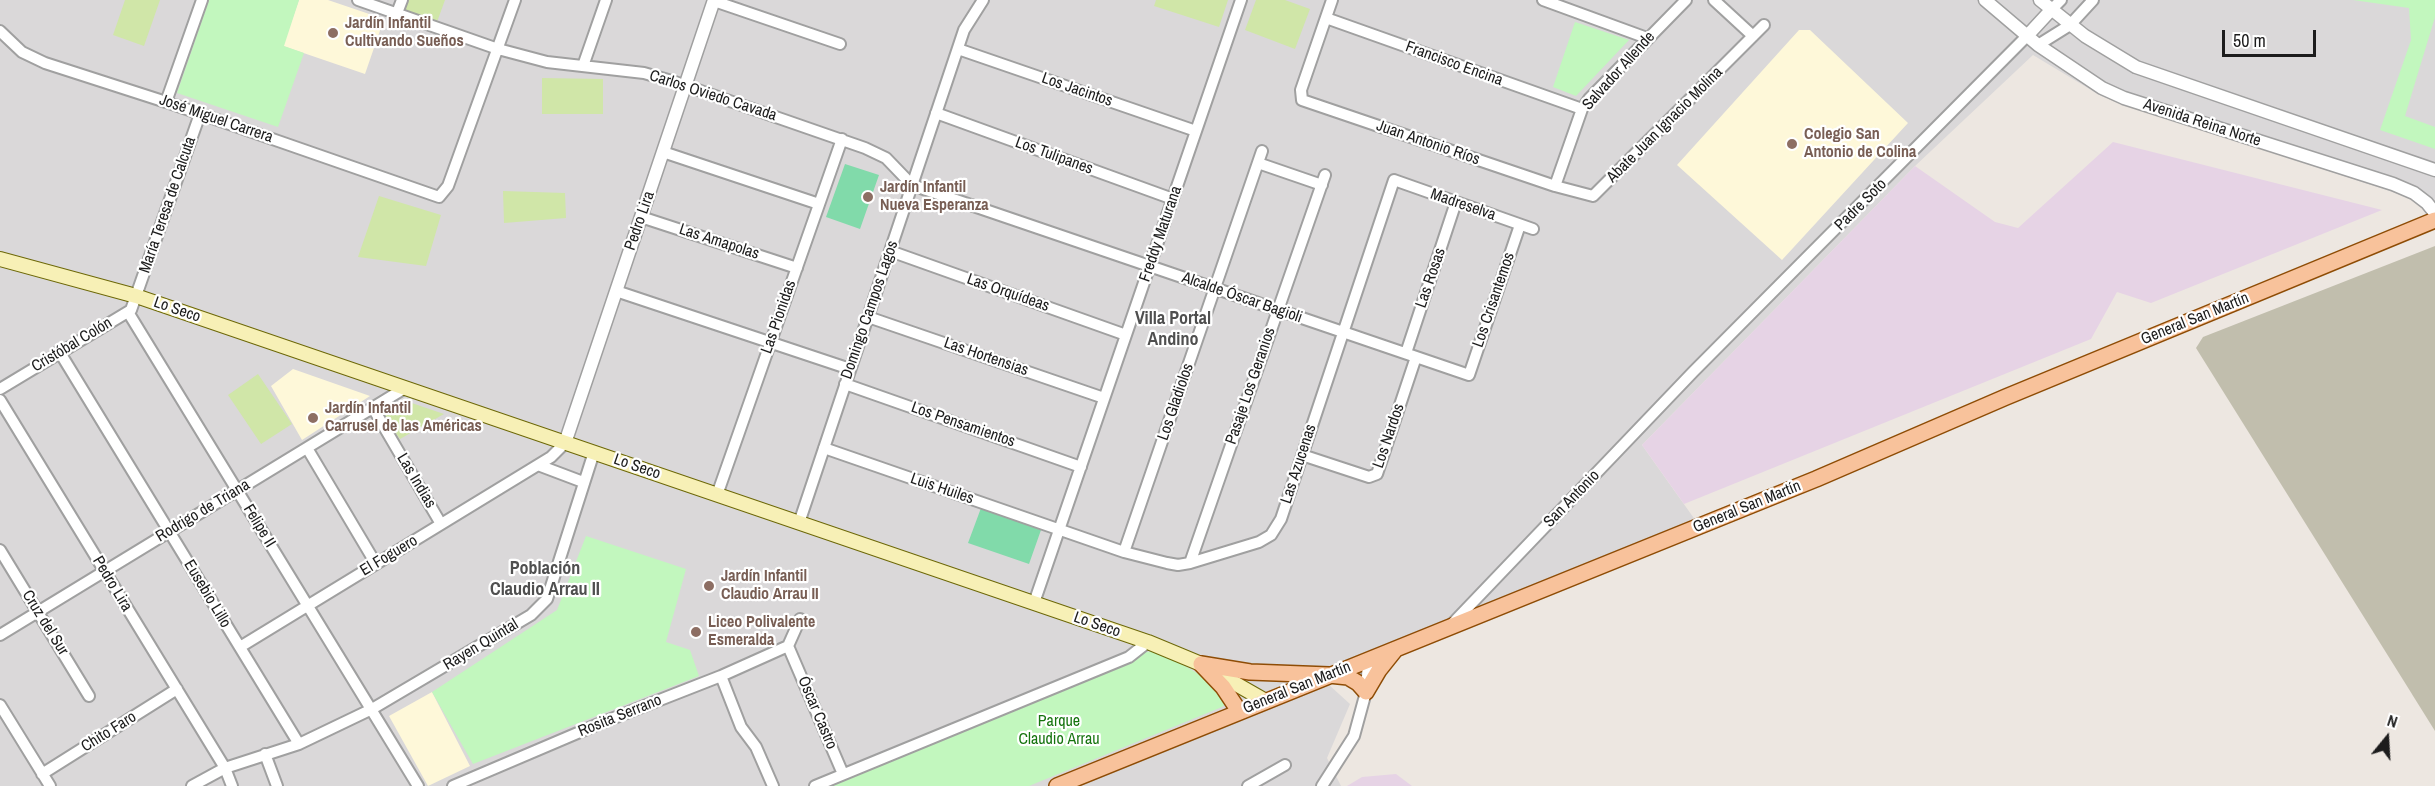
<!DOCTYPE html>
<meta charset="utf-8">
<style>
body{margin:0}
#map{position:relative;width:2435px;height:786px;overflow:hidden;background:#ede7e1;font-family:"Archivo Narrow",sans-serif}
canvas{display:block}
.north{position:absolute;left:2357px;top:708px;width:60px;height:60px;-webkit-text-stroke:4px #fff;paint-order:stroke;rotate:18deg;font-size:16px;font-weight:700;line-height:24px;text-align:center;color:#1c1c1c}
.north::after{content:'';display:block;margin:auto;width:21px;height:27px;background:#1c1c1c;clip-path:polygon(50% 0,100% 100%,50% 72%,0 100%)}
.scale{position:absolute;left:2222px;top:30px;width:94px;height:27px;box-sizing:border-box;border:3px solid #1c1c1c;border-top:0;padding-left:8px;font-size:18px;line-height:21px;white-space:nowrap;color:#1c1c1c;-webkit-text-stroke:4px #fff;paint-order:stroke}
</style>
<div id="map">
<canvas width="2435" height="786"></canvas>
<div class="north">N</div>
<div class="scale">50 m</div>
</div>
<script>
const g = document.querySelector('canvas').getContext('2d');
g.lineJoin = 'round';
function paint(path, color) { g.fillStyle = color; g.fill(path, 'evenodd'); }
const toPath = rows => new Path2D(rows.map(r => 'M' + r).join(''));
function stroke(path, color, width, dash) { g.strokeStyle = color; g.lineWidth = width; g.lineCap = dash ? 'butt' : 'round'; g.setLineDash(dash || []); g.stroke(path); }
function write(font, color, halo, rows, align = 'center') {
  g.font = font + ' "Archivo Narrow",sans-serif'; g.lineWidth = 4.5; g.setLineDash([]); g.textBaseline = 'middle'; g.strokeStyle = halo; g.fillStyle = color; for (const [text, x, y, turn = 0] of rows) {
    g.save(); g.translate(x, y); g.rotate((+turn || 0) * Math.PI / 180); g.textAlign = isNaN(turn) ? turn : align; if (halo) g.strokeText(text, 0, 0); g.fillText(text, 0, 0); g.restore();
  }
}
const residential = toPath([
 [0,0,2435,0,2435,206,2101,96,2033,55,1915,166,1642,445,1703,531,1328,684,1350,704,1327,758,1341,786,0,786]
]);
const industrial = toPath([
 [2113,142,2382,210,2151,303,2117,292,2091,339,1684,504,1642,445,1915,166,1995,222,2018,228],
 [1396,774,1412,786,1347,786,1362,777]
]);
const education = toPath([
 [299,0,328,0,384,19,365,74,283,46],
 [1799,30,1810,30,1908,123,1782,260,1677,165],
 [293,369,370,396,302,440,271,386],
 [432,692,470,766,428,786,389,716]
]);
const construction = toPath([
 [2435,246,2435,731,2196,348,2203,337]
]);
const grass = toPath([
 [125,0,160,0,144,46,113,35],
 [406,0,445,0,437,22,403,9],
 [1156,0,1228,0,1219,27,1154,6],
 [1256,0,1285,0,1310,9,1295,49,1245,30],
 [542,78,603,79,603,114,542,114],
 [503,191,565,193,566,218,504,223],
 [379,196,441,215,426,266,358,257],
 [258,374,292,424,261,444,228,395],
 [403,400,444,414,400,439,381,413]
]);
const park = toPath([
 [209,0,299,0,284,46,304,53,278,127,177,93],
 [2353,0,2435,0,2435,17,2405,116,2435,127,2435,149,2380,130,2411,40,2409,8],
 [1575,22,1629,40,1576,96,1553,87],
 [586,536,686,569,666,642,690,650,699,676,473,764,432,692,557,610],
 [1159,651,1209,680,1228,702,1222,707,1029,786,819,786,1146,652]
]);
const pitch = toPath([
 [845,164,879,175,860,229,826,217],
 [981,508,1041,530,1029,564,968,543]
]);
const minor = toPath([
 [358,0,498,49,547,62,644,73,675,82,865,148,886,158,912,185,1469,375,1520,225],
 [1332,0,1301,90,1302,100,1555,186,1593,196,1764,25],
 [1543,0,1647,38],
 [1714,0,1753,36],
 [714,1,840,44],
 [2051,10,2061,0],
 [397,13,402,0],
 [1326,18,1582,109],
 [0,31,22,52,45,63,166,102,439,197,448,186,515,0],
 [2038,45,2070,25,2093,0],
 [958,49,1196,131],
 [583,66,606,0],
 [166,102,202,0],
 [936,113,1173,199],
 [663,152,819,204],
 [1258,163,1322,185],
 [1555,186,1582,109,1589,99,1686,0],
 [641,217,797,268],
 [890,251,1126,335],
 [616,291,850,369],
 [128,312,418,786],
 [868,317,1104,398],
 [59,351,299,744],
 [1406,353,1456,202],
 [845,384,1081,467],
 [0,389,131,310,200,114],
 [0,400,225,768,232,786],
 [373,408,441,524],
 [307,448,376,564],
 [824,448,1124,552,1167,563,1178,565,1190,563,1259,542,1271,535,1281,519,1394,180,1533,229],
 [1302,455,1369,477,1377,474,1416,357],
 [538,465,583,482],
 [717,495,842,139],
 [799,523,964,30,983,0],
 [0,550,89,696],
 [1124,552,1262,151],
 [1190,563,1325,175],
 [1034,603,1241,0],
 [800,619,788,646,843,774],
 [1452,624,1693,372,2027,36],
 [0,635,405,388],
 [240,647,551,457,565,443],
 [721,676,741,727,756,747,773,786],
 [0,705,50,786],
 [265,754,277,786],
 [42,774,177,689],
 [192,786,225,768,299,744,372,709,531,615,547,599,594,452],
 [453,786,601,723,721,676,788,646],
 [815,786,1129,657,1148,642],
 [1248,786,1285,765],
 [1322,786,1354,736,1366,692,1368,661]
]);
const tertiary = toPath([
 [1985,0,2038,45,2102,88,2124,98,2393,184,2414,193,2427,203,2435,213],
 [2040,0,2085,36,2136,67,2435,170],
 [2027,36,2051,10],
 [565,443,714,0]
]);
const secondary = toPath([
 [0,259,136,296,1148,642,1201,664,1264,700]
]);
const primary = toPath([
 [1201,664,1250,672,1329,675,1348,677,1358,683,1366,692,1379,670,1395,650],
 [1201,664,1223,687,1239,711],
 [1057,786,1816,479,2006,397,2435,220]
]);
const markers = [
 [333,33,6,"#8d6e63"],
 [1792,144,6,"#8d6e63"],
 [868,197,6,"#8d6e63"],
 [313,418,6,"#8d6e63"],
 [709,586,6,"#8d6e63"],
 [696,632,6,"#8d6e63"]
];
const educationNames = [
 ["Jardín Infantil",345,24],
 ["Cultivando Sueños",345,42],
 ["Colegio San",1804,135],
 ["Antonio de Colina",1804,153],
 ["Jardín Infantil",880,188],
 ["Nueva Esperanza",880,206],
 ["Jardín Infantil",325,409],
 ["Carrusel de las Américas",325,427],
 ["Jardín Infantil",721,577],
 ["Claudio Arrau II",721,595],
 ["Liceo Polivalente",708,623],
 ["Esmeralda",708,641]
];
const streetNames = [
 ["Francisco Encina",1454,64,20],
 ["Salvador Allende",1619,71,-48],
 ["Los Jacintos",1077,90,19],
 ["Carlos Oviedo Cavada",713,96,18],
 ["José Miguel Carrera",216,119,19],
 ["Avenida Reina Norte",2202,123,18],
 ["Abate Juan Ignacio Molina",1665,125,-45],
 ["Juan Antonio Ríos",1428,143,19],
 ["Los Tulipanes",1054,156,20],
 ["María Teresa de Calcuta",168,205,-71],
 ["Madreselva",1463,205,19],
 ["Padre Soto",1861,205,-45],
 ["Pedro Lira",640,221,-71],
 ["Freddy Maturana",1161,234,-71],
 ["Las Amapolas",719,242,18],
 ["Las Rosas",1431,278,-71],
 ["Las Orquídeas",1008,293,19],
 ["Alcalde Óscar Bagioli",1242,298,19],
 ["Los Crisantemos",1494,300,-71],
 ["Lo Seco",177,310,19],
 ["Domingo Campos Lagos",870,310,-71],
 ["Las Pionidas",779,317,-71],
 ["General San Martín",2195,319,-22],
 ["Cristóbal Colón",72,345,-31],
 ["Las Hortensias",986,357,19],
 ["Pasaje Los Geranios",1251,386,-71],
 ["Los Gladiolos",1176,402,-71],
 ["Los Pensamientos",963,425,19],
 ["Los Nardos",1389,436,-71],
 ["Las Azucenas",1299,464,-72],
 ["Lo Seco",637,467,19],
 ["Las Indias",416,481,59],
 ["Luis Huiles",942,489,19],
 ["San Antonio",1572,499,-46],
 ["General San Martín",1747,507,-22],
 ["Rodrigo de Triana",203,511,-31],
 ["Felipe II",259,526,59],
 ["El Foguero",389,556,-31],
 ["Pedro Lira",112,584,59],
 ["Eusebio Lillo",207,594,59],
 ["Cruz del Sur",45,623,58],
 ["Lo Seco",1097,625,19],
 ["Rayen Quintal",481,645,-31],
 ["General San Martín",1297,688,-22],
 ["Óscar Castro",817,713,67],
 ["Rosita Serrano",620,716,-22],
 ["Chito Faro",109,732,-32]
];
const parkNames = [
 ["Parque",1059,722],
 ["Claudio Arrau",1059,740]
];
const neighbourhoodNames = [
 ["Villa Portal",1173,319],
 ["Andino",1173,340],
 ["Población",545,569],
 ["Claudio Arrau II",545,590]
];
paint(residential, '#dad8d9');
paint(industrial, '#e6d3e5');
paint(education, '#fef8d9');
paint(construction, '#c1bead');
paint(grass, '#d0e6a8');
paint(park, '#c2f7be');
paint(pitch, '#81daaa');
stroke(minor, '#a0a0a0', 14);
stroke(tertiary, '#a0a0a0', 15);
stroke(secondary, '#6d6808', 16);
stroke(primary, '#8e4c05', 18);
stroke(minor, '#fff', 10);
stroke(tertiary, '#fff', 12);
stroke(secondary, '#f7f0b6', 14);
stroke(primary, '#f8c29b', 15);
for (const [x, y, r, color] of markers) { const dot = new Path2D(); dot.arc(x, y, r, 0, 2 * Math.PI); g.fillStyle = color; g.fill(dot); stroke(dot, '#fff', 2); }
write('bold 16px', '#785e54', '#fff', educationNames, 'left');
write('16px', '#1c1c1c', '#fff', streetNames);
write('16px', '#16740f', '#fff', parkNames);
write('bold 18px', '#4f4f4f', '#fff', neighbourhoodNames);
</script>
